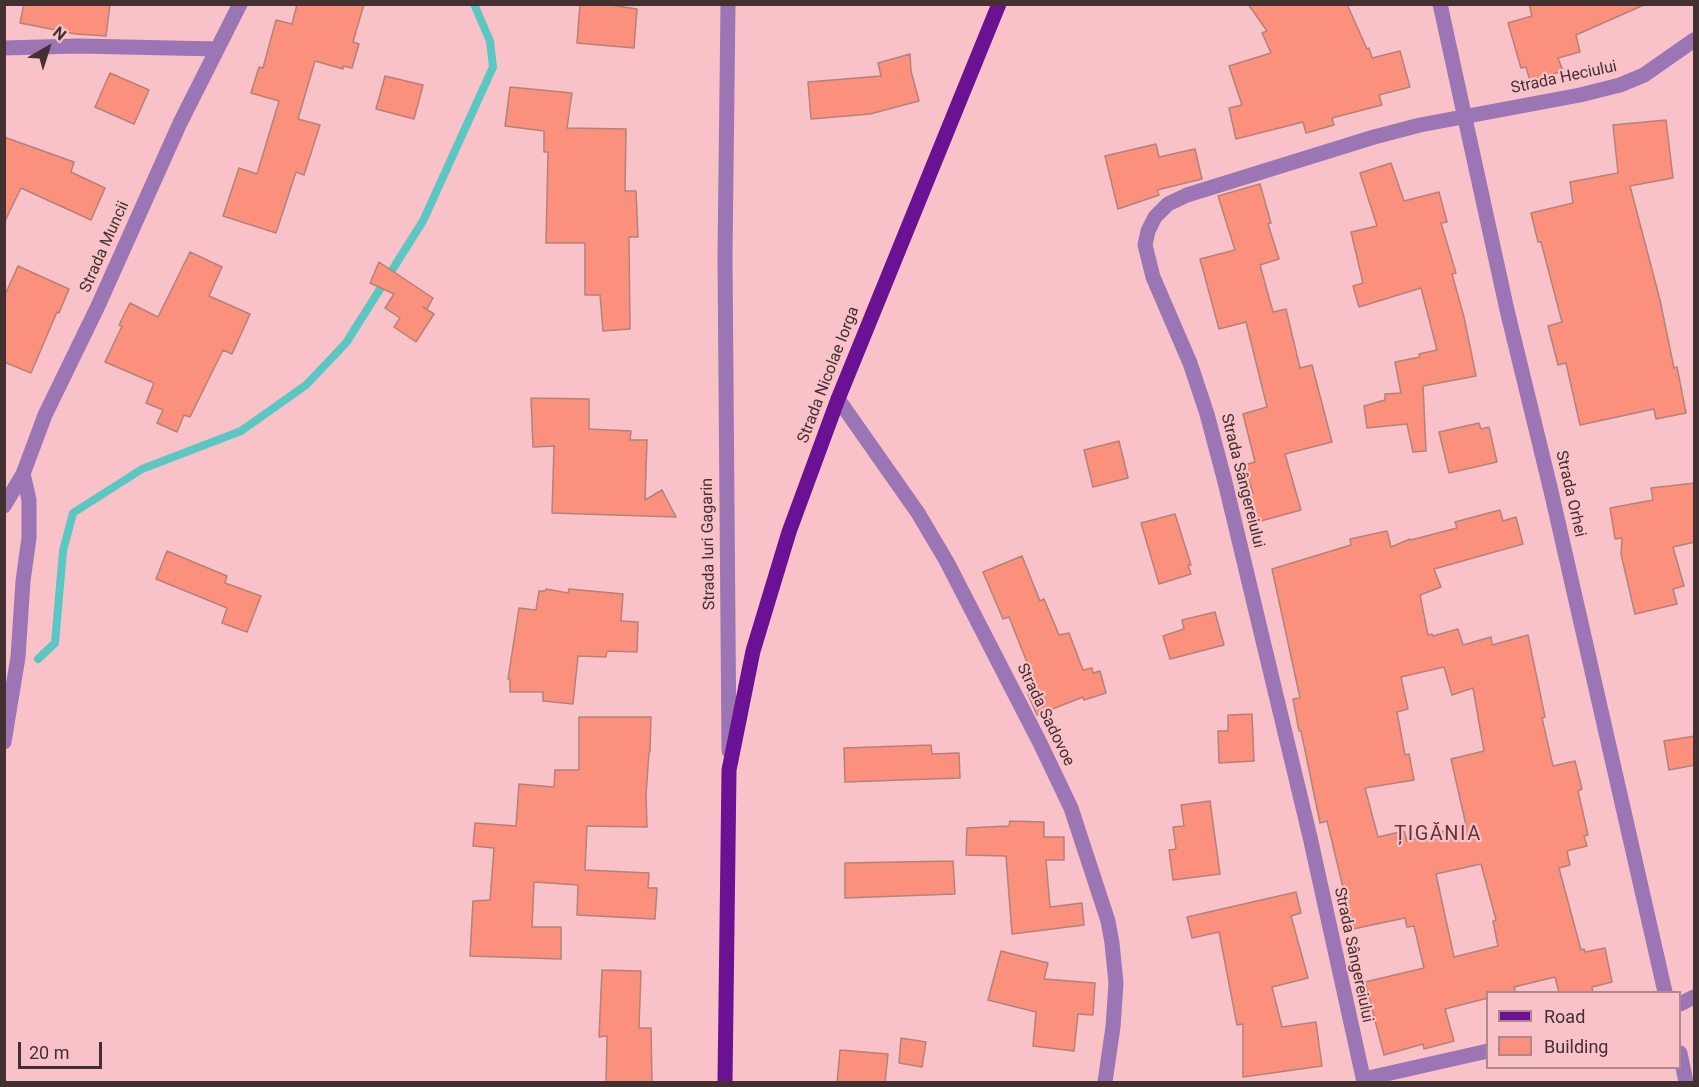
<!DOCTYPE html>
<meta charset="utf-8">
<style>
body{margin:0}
#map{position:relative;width:1699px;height:1087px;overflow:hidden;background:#f8c2c8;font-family:Roboto,sans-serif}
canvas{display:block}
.frame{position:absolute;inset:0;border:6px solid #442f31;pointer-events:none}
.legend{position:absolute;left:1486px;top:991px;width:195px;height:78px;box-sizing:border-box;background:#f8c2c8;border:2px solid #b0878c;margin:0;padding:8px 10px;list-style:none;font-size:18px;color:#442f31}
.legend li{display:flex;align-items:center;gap:12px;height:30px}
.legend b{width:30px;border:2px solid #b0878c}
.north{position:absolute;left:18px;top:18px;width:60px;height:60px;-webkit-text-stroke:4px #f8c2c8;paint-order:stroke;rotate:39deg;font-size:16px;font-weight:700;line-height:24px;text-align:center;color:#442f31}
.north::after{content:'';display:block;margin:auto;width:21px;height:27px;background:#442f31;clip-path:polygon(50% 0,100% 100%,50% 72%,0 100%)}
.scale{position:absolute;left:18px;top:1042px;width:84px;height:27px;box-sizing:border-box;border:3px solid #442f31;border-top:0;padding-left:8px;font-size:18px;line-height:21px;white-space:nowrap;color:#442f31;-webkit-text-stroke:4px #f8c2c8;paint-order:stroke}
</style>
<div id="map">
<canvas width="1699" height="1087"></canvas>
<div class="frame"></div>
<ul class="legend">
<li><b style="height:8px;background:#6b1193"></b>Road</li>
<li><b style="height:16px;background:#fb907d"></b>Building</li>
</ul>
<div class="north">N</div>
<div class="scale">20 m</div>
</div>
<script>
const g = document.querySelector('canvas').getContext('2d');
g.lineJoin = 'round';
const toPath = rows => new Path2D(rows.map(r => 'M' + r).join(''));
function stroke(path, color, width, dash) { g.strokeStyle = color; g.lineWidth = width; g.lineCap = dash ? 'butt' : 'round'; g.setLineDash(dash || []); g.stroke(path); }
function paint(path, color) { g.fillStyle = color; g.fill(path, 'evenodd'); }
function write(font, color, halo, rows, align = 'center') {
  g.font = font + ' Roboto,sans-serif'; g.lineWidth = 4.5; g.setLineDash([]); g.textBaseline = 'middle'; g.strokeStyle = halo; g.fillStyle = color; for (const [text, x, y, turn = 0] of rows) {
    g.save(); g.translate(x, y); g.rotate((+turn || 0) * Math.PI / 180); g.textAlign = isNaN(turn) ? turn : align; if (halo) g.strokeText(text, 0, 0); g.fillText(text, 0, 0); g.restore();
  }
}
const stream = toPath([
 [38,659,55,643,63,551,73,513,142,469,241,431,306,385,346,343,423,221,493,67,490,41,474,4]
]);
const building = toPath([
 [24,4,110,4,106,36,76,34,20,23,24,4],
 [297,4,364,4,353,42,359,44,352,68,343,66,343,69,315,61,298,119,320,125,304,175,296,172,276,233,223,216,239,168,257,174,279,101,251,93,259,67,263,68,276,20,292,24,297,4],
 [580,4,604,4,637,9,634,48,577,43,580,4],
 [1248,4,1347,4,1367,49,1369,48,1372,58,1400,51,1410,87,1379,95,1382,105,1332,118,1334,125,1306,133,1303,122,1236,139,1229,108,1242,105,1229,66,1271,53,1262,33,1267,31,1248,4],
 [1529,4,1646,4,1576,35,1580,52,1558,58,1563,71,1530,81,1526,67,1521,68,1508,23,1532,16,1529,4],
 [910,54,911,71,919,101,870,114,811,119,808,82,881,76,878,63,910,54],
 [110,73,149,90,134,124,95,107,110,73],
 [385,76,423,85,414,119,376,109,385,76],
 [510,87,572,93,567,128,626,129,625,191,636,191,638,237,629,237,630,329,603,331,600,295,585,295,585,243,546,243,548,152,544,152,544,131,505,126,510,87],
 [1666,120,1673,178,1630,186,1660,300,1674,368,1677,367,1686,413,1656,419,1654,409,1580,425,1566,363,1558,365,1548,326,1562,322,1541,242,1538,242,1531,213,1573,203,1570,182,1618,173,1613,125,1666,120],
 [4,137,74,162,71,172,105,188,91,220,21,188,4,223,4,137],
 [1156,144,1159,157,1195,149,1202,179,1157,190,1159,195,1118,209,1105,156,1156,144],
 [1391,163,1404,201,1439,192,1447,222,1441,223,1456,273,1452,274,1464,317,1476,376,1423,386,1426,451,1413,452,1407,424,1367,428,1364,406,1385,400,1385,394,1401,393,1395,362,1420,357,1419,354,1437,350,1421,288,1359,307,1353,286,1363,283,1351,232,1377,226,1360,173,1391,163],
 [1260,184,1271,223,1268,224,1279,259,1260,265,1273,312,1286,309,1300,368,1312,365,1332,442,1285,454,1301,510,1257,522,1249,494,1253,493,1244,465,1255,462,1243,414,1267,407,1246,322,1219,329,1200,259,1235,250,1218,196,1260,184],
 [190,252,222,267,209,296,250,314,232,354,223,350,190,417,184,415,177,432,157,423,163,410,146,403,154,383,105,362,122,326,119,325,130,303,158,317,190,252],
 [379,262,433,298,427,309,423,307,434,314,416,342,394,327,400,318,385,308,394,294,370,283,379,262],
 [18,266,69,289,59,313,57,312,31,373,4,362,4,297,18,266],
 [531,398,589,399,589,429,631,431,630,440,647,440,645,500,662,490,676,517,552,513,554,446,533,447,531,398],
 [1479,423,1481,429,1489,427,1497,462,1449,473,1439,432,1479,423],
 [1119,441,1128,478,1093,487,1084,450,1119,441],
 [1695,483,1695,542,1673,547,1684,586,1673,589,1677,604,1635,614,1621,554,1622,538,1615,539,1610,508,1653,500,1651,488,1695,483],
 [1500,510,1503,521,1516,517,1523,544,1434,569,1441,587,1420,595,1428,635,1432,634,1433,636,1458,629,1463,645,1491,637,1492,645,1528,635,1545,717,1542,718,1553,766,1575,761,1582,789,1578,791,1588,835,1584,836,1587,846,1567,851,1570,865,1559,868,1581,950,1584,949,1585,952,1605,948,1612,982,1592,987,1593,993,1559,993,1555,977,1514,987,1516,993,1488,993,1488,998,1445,1009,1454,1041,1424,1049,1423,1044,1384,1055,1365,982,1424,968,1414,926,1407,927,1405,918,1353,929,1327,821,1320,823,1301,731,1299,731,1293,699,1300,698,1272,569,1351,545,1350,539,1387,531,1391,547,1410,539,1411,540,1457,528,1455,522,1500,510],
 [1444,667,1452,695,1473,688,1484,751,1451,759,1466,825,1407,841,1404,831,1378,837,1365,788,1414,780,1409,754,1405,755,1397,712,1408,709,1401,677,1444,667],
 [1481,864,1496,920,1493,921,1498,946,1454,957,1436,874,1481,864],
 [1175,514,1191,565,1188,565,1191,574,1159,584,1141,523,1175,514],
 [167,551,227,576,225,583,261,596,247,632,222,623,227,608,156,579,167,551],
 [1022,556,1040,601,1044,599,1059,635,1069,633,1083,670,1092,668,1093,673,1100,671,1106,693,1084,700,1083,697,1037,715,1028,694,1038,690,1009,617,1003,619,983,572,1022,556],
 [546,589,568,593,569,589,623,594,621,621,638,622,637,652,607,651,606,657,578,656,573,704,543,701,543,692,510,692,510,679,508,679,519,608,536,610,539,591,545,591,546,589],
 [1215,612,1224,645,1170,659,1163,636,1184,629,1182,620,1215,612],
 [1252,714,1254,761,1219,763,1218,731,1228,731,1228,715,1252,714],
 [579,717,651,717,650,752,649,752,646,795,647,827,587,826,585,870,649,873,648,888,657,888,655,919,577,915,578,885,534,882,532,927,561,927,561,959,470,956,473,901,490,900,494,848,473,846,475,823,516,826,519,784,554,787,555,770,579,770,579,717],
 [1695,736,1695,765,1669,770,1664,741,1695,736],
 [931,745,932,754,959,753,960,778,845,782,844,748,931,745],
 [1210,801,1220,874,1173,880,1169,850,1176,849,1173,827,1184,826,1181,805,1210,801],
 [1010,821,1044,822,1044,837,1064,837,1064,860,1046,860,1050,907,1082,903,1084,925,1012,934,1006,856,966,855,967,828,1009,826,1010,821],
 [953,861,955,894,845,898,845,863,953,861],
 [1296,892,1301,913,1291,916,1308,978,1272,987,1282,1027,1316,1022,1322,1066,1243,1077,1243,1024,1237,1025,1219,932,1192,938,1187,917,1296,892],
 [1001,951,1048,963,1044,979,1095,983,1093,1015,1078,1014,1074,1051,1033,1046,1036,1012,988,1000,1001,951],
 [602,970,641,971,639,1028,651,1028,652,1083,606,1083,607,1036,599,1037,602,970],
 [901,1038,926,1042,922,1067,899,1063,901,1038],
 [840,1050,888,1054,885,1083,837,1083,840,1050]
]);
const minor = toPath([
 [728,4,725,257,729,751],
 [1440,4,1507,310,1551,491,1665,992],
 [4,48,79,46,217,49],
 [838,399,918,513,947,562,1040,743,1071,808,1108,921,1112,943,1116,983,1113,1027,1105,1082],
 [4,506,23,474,45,415,98,306,180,123,240,4],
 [4,742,18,657,23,581,29,538,29,500,23,474],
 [1680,1004,1694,997],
 [1680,1053,1686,1082],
 [1364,1079,1488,1051],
 [1364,1082,1310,837,1225,482,1207,414,1190,363,1153,277,1145,245,1148,231,1155,217,1168,204,1187,195,1374,137,1420,125,1580,95,1620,85,1644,75,1694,40]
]);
const major = toPath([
 [725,1082,729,770,753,651,789,532,838,399,999,4]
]);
const streetNames = [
 ["Strada Heciului",1564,78,-12],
 ["Strada Muncii",105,247,-66],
 ["Strada Nicolae Iorga",829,375,-69],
 ["Strada Sângereiului",1242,481,76],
 ["Strada Orhei",1570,494,77],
 ["Strada Iuri Gagarin",709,544,-91],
 ["Strada Sadovoe",1045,715,64],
 ["Strada Sângereiului",1353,955,78]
];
const quarterNames = [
 ["ȚIGĂNIA",1438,835]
];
stroke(stream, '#5bc7c2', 8);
paint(building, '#fb907d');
stroke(building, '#b38279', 1.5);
stroke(minor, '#9b75b4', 15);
stroke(major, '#6b1193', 15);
write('16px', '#442f31', '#f8c2c8', streetNames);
g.letterSpacing = '1.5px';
write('20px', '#61363c', '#f8c2c8', quarterNames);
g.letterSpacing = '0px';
</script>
